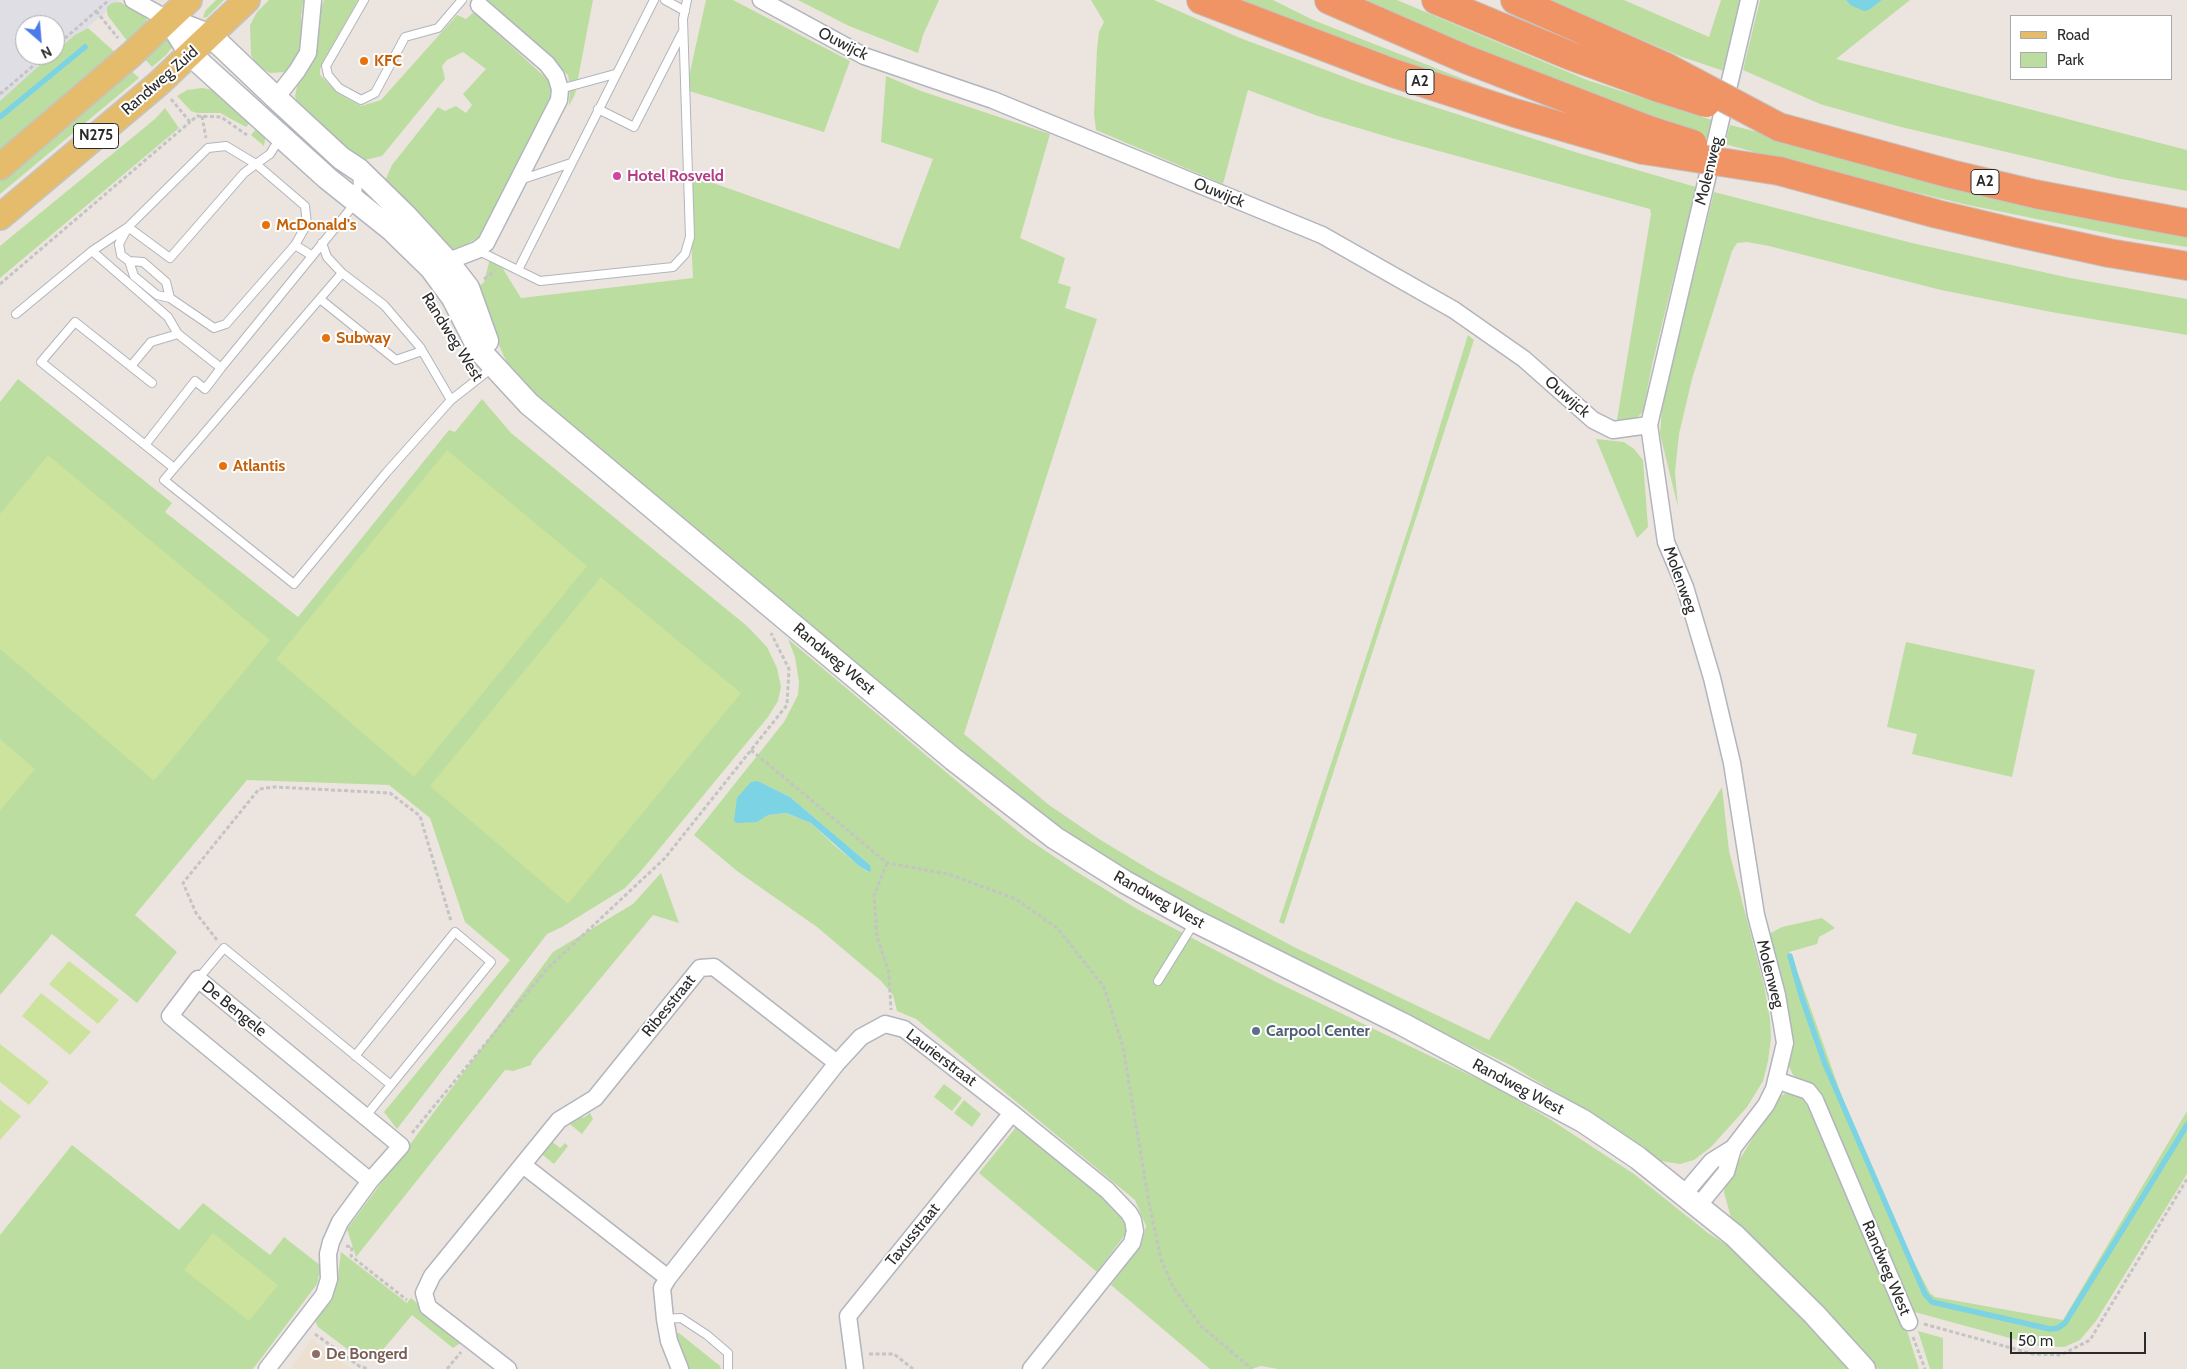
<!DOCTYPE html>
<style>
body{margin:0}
#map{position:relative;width:2187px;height:1369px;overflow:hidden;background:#ece5df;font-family:Cabin,sans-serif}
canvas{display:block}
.legend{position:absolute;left:2010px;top:15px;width:162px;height:65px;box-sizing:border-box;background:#fff;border:1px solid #aaa;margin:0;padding:6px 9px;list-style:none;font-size:15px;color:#2b2b2b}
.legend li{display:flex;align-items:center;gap:10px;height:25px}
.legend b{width:25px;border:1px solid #aaa}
.north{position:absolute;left:15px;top:15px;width:50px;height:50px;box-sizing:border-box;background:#fff;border:1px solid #aaa;border-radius:50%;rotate:153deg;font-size:14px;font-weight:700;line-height:20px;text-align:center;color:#2b2b2b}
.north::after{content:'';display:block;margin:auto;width:18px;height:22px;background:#4d7aea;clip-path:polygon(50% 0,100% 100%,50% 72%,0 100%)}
.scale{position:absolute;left:2010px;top:1332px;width:136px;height:22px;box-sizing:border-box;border:2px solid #2b2b2b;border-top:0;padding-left:6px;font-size:15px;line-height:18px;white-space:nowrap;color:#2b2b2b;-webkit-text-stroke:4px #fff;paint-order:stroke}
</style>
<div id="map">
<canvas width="2187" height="1369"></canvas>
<ul class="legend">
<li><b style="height:6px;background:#e4bc6b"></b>Road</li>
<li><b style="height:14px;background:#bbdda0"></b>Park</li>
</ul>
<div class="north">N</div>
<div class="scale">50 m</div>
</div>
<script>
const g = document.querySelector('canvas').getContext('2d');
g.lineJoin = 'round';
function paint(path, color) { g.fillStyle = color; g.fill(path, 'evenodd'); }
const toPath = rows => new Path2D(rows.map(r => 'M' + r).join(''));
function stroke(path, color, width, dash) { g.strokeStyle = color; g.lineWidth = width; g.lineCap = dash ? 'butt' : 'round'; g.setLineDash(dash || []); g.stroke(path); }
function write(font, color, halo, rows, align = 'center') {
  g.font = font + ' Cabin,sans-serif'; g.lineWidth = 4; g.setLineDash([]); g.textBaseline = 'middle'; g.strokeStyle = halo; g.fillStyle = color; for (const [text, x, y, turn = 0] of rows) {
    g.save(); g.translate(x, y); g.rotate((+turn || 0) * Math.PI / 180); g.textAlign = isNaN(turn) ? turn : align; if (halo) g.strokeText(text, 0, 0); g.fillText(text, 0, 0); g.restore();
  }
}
const industrial = toPath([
 [0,0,119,0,0,104],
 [25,25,55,25,55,55,25,55]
]);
const education = toPath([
 [312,1339,351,1369,290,1369]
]);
const green = toPath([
 [216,0,224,0,207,17,203,18,205,11],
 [269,0,306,0,303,3,301,16,303,48,286,72,270,73,258,66,251,55,250,25,257,12],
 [324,0,358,0,320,69,320,75,339,94,361,106,381,100,457,15,466,19,474,12,547,79,551,89,551,97,480,236,466,245,451,250,384,183,392,165,438,107,445,111,456,106,466,113,472,105,463,94,486,69,463,52,447,60,442,66,445,79,382,156,360,161,298,107,295,96,298,82,313,63,317,51,315,24],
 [487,0,593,0,575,94,569,106,570,87,568,75],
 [706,0,733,0,850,61,824,132,686,90],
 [798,0,939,0,923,35,918,53,849,26],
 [1091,0,1154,0,1240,38,1363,84,1578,153,1696,187,1652,365,1643,411,1638,417,1629,421,1617,420,1651,214,1650,209,1395,139,1318,116,1248,90,1223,184,1096,130,1094,114,1097,49,1099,32,1104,22],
 [1221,0,1273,0,1313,20,1481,86,1478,92],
 [1353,0,1397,0,1587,80,1712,120,1708,139],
 [1549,0,1624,0,1709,37,1721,0,1741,0,1724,71,1682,57],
 [1760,0,1846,0,1850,5,1869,10,1882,0,1910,0,1836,59,2187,150,2187,191,2116,178,1897,126,1820,104,1743,70],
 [120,2,146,17,147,20,142,30,128,42,108,16,107,12,107,7,112,3],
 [88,28,118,55,0,154,0,101,51,55,55,55,55,52,75,35],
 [170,37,174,45,166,55,152,67,143,57,163,38],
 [129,69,139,78,0,194,0,179],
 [886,76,921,91,1050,134,1020,238,1065,258,1058,283,1071,287,1065,308,1097,319,964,734,1049,805,1099,839,1157,874,1296,948,1489,1040,1576,901,1630,934,1722,787,1729,851,1764,985,1770,1019,1771,1039,1768,1061,1763,1081,1747,1107,1711,1147,1694,1160,1680,1164,1660,1161,1607,1123,1510,1065,1290,960,1151,886,1091,850,1042,815,995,778,636,480,548,406,510,370,475,290,484,282,492,251,521,298,693,278,688,174,899,249,933,159,881,142],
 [202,88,220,91,255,117,246,127,220,113,197,113,191,111,177,96,187,90],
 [165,108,179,128,0,278,0,246,155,119],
 [261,123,267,127,264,146,251,135],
 [1730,125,1980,188,2187,231,2187,247,2135,239,1968,205,1793,163,1725,144],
 [1714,192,1912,243,2070,278,2187,299,2187,335,2051,312,1941,290,1769,246,1747,242,1737,243,1732,251,1692,379,1679,434,1675,472,1678,507,1660,434,1662,406],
 [1468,335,1474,340,1284,924,1279,922,1411,520],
 [18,379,172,503,165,512,298,617,449,430,455,432,482,399,511,433,747,626,767,647,777,668,781,687,778,701,768,717,641,871,625,888,562,927,547,934,397,1129,384,1112,510,960,465,922,430,818,389,785,247,780,135,915,177,952,137,1003,52,934,0,995,0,402],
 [1596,439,1624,442,1634,449,1643,460,1648,527,1637,538],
 [788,639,978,799,1025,837,1077,872,1137,909,1278,983,1497,1088,1548,1118,1634,1174,1708,1233,1736,1251,1778,1290,1850,1369,1278,1369,1261,1366,1252,1369,1210,1369,1111,1285,1142,1242,1146,1226,1135,1200,916,1019,897,1011,893,995,881,981,817,927,737,871,694,835,784,722,798,695,799,682,795,657],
 [758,781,790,797,870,865,868,872,859,866,834,845,811,823,785,813,768,815],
 [1906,642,2035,670,2012,777,1912,754,1917,734,1887,727],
 [661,873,679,923,653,915,532,1061,531,1065,513,1071,505,1070,356,1257,347,1229,553,952,633,904],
 [1822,918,1835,928,1819,937,1817,944,1789,952,1801,981,1853,1128,1910,1255,1930,1293,1935,1297,2063,1320,2187,1111,2187,1174,2096,1321,2080,1340,2064,1347,2039,1346,1911,1311,1895,1269,1822,1106,1810,1087,1793,1075,1787,1062,1790,1050,1790,1017,1769,934,1782,927],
 [944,1084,962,1098,952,1111,934,1097],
 [1786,1093,1795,1093,1804,1100,1813,1116,1900,1308,1919,1369,1878,1369,1777,1260,1731,1218,1724,1192,1726,1182,1777,1098],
 [964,1100,981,1114,972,1127,954,1113],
 [590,1113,593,1119,582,1134,565,1120,585,1117],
 [1017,1126,1120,1210,1127,1225,1127,1232,1097,1272,979,1173],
 [550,1140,560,1148,565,1143,568,1146,554,1164,539,1152],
 [72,1145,179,1230,203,1203,270,1255,284,1237,321,1266,317,1284,253,1369,0,1369,0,1235],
 [341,1252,407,1303,411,1298,462,1342,453,1348,412,1315,376,1358,369,1353,362,1360,318,1327,314,1318,324,1307,337,1284],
 [1918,1331,1943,1338,1943,1369,1930,1369],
 [675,1333,679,1333,720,1366,721,1369,688,1369]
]);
const pitch = toPath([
 [447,450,587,566,414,777,276,659],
 [48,455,270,640,154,781,0,649,0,514],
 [601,577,741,693,568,904,430,786],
 [0,739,35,769,0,811],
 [69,961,119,1000,98,1024,49,984],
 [41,993,91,1032,70,1055,22,1016],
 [0,1044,49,1082,29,1105,0,1082],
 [0,1100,21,1116,0,1140],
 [213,1233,278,1285,249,1321,184,1270]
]);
const water = toPath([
 [1846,0,1882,0,1869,10,1864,11,1850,5],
 [758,781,790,797,870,865,871,870,869,872,859,866,811,823,786,813,768,815,757,822,737,823,734,821,737,798,751,782]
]);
const stream = toPath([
 [0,117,85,47],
 [1790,956,1802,998,1825,1064,1925,1294,1932,1302,2050,1329,2058,1328,2065,1323,2187,1125]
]);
const path = toPath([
 [96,11,118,38],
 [55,47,109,0],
 [0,94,46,55],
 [171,99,190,122,197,116,221,117,247,135],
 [202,116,206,138],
 [484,279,495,271],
 [0,284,190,122],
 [751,750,887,863,948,874,1016,899,1058,929,1104,987,1123,1047,1149,1203,1161,1259,1172,1285,1201,1326,1252,1369],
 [887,863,874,896,877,937,889,973,891,1010],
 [217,940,196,913,183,883,259,789,275,787,390,793,420,816,451,921],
 [412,1133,547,969,665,858,787,705,789,669,771,633],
 [346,1246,352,1247,351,1256,407,1300],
 [1924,1324,2033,1354,2061,1355,2090,1340,2187,1179],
 [315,1334,359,1366,368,1369],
 [1913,1337,1925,1369],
 [869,1354,894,1354,913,1369],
 [447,1369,461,1352]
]);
const lane = toPath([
 [364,0,326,66,328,75,339,88,361,100,375,93,405,37,438,28,462,0],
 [665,0,685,11],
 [560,89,615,74],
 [598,109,634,127,682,33],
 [520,180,571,163],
 [128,227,92,251,168,317,178,334,221,368,357,201,358,176],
 [127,229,119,244,121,255,129,261,143,262,166,282,170,298],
 [322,243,327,257,342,273],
 [295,245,311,255],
 [477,250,540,281,673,267,685,254,690,237,683,19,687,0],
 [129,261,134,276,157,295,170,298,214,328,226,324,295,245,307,224,305,206,256,164,226,146,208,148,128,227,170,258,244,173,256,164,270,154,280,138],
 [518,270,654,0],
 [320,299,396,360,422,351],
 [16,314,92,251],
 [131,366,151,342,178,334],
 [152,383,75,322,41,362,174,468],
 [451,400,420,347,384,305,342,273,164,480,294,584,386,473,451,400,493,367],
 [145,445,195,381,205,389,221,368],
 [198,979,224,948,391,1085],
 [1158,981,1194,923],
 [355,1056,455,932,491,962,365,1117],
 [665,1319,681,1318,707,1335,728,1353,728,1369]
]);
const street = toPath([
 [133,0,169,20],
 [761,0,864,56,993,100,1322,235,1454,310,1524,359,1593,420,1613,430,1649,425],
 [276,98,297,71,308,53,313,0],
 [438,265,477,250,486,243,559,100,560,89,556,76,547,64,479,5],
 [1776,1080,1808,1091,1815,1100,1909,1322],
 [523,1165,668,1278],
 [1684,1194,1712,1161,1733,1148,1766,1105,1774,1089,1785,1043,1777,995,1756,915,1732,763,1712,678,1685,587,1666,542,1649,425,1749,0],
 [1699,1205,1726,1172,1733,1148],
 [267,1369,324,1295,329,1279,328,1254,331,1242,340,1222,370,1181,401,1146,198,979,170,1016,370,1181],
 [508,1369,428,1307,424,1293,432,1276,559,1120,595,1098,700,968,714,967,837,1063],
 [680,1369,669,1341,665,1319,662,1288,668,1278,837,1063,861,1037,885,1024,904,1029,1012,1113,1107,1190,1129,1213,1133,1220,1135,1231,1132,1243,1031,1369],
 [855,1369,848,1316,1012,1113]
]);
const secondary = toPath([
 [169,20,191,55,327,178,392,230,431,268,453,298,480,351,529,404,953,759,1055,838,1125,882,1195,921,1402,1024,1583,1121,1638,1158,1735,1236,1814,1314,1864,1369],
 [169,20,211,36,276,98,341,158,359,170,405,215,448,262,468,288,487,341]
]);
const primary = toPath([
 [0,167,132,54,189,0],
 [0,217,158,84,247,0]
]);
const highway = toPath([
 [1201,0,1393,73,1515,113,1643,150],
 [1329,0,1465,59,1649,130],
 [1436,0,1571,56,1659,88],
 [1515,0,1666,67],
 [1779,127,1951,174,2035,194,2187,223],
 [1779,171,1937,214,2017,233,2109,253,2187,266]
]);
const highwayBridge = toPath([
 [1666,67,1779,127],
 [1659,88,1706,103],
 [1649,130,1693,144],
 [1643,150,1779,171]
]);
const markers = [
 [364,61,5,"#e8710a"],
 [617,176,5,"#d1479c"],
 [266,225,5,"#e8710a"],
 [326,338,5,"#e8710a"],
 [223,466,5,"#e8710a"],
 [1256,1031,5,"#5c6f8a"],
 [316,1354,5,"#8d6e63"]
];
const shields = [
 [1420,82,28],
 [96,136,45],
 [1985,182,28]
];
const shieldNames = [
 ["A2",1420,82],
 ["N275",96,136],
 ["A2",1985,182]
];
const streetNames = [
 ["Ouwijck",843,44,27],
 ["Randweg Zuid",160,81,-41],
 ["Molenweg",1709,171,-76],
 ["Ouwijck",1219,193,22],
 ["Randweg West",452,337,58],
 ["Ouwijck",1567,397,41],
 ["Molenweg",1680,580,70],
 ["Randweg West",834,659,40],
 ["Randweg West",1159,900,29],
 ["Molenweg",1770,974,76],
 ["Ribesstraat",669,1006,-51],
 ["De Bengele",234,1009,39],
 ["Laurierstraat",941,1058,37],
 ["Randweg West",1518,1087,28],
 ["Taxusstraat",913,1235,-51],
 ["Randweg West",1886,1268,67]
];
const foodNames = [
 ["KFC",374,61],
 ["McDonald's",276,225],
 ["Subway",336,338],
 ["Atlantis",233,466]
];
const hotelNames = [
 ["Hotel Rosveld",627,176]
];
const serviceNames = [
 ["Carpool Center",1266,1031]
];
const educationNames = [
 ["De Bongerd",326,1354]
];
paint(industrial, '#e0dee5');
paint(education, '#ece0d0');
paint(green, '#bbdda0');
paint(pitch, '#cce39d');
paint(water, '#7bd3e4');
stroke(stream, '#7bd3e4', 5.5);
stroke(lane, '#b2b5bd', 10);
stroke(street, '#b2b5bd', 19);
stroke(secondary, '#b2b5bd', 25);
stroke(primary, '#c4c4c4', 28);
stroke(highway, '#c4c4c4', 30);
stroke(path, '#c4c4c4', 3, [4, 2.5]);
stroke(lane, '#fff', 8);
stroke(street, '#fff', 16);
stroke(secondary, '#fff', 22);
stroke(primary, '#e4bc6b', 25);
stroke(highway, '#f09465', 28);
stroke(highwayBridge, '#c4c4c4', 30, []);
stroke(highwayBridge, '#f09465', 28);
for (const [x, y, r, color] of markers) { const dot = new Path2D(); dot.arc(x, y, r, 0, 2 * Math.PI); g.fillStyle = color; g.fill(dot); stroke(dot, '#fff', 2); }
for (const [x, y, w] of shields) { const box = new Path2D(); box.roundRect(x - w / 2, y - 12.5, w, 25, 4); g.fillStyle = '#fff'; g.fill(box); stroke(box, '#2b2b2b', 1); }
write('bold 15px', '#2b2b2b', null, shieldNames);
write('16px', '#2b2b2b', '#fff', streetNames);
write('bold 16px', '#c56008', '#fff', foodNames, 'left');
write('bold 16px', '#b23c85', '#fff', hotelNames, 'left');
write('bold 16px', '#4e5e75', '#fff', serviceNames, 'left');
write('bold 16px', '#785e54', '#fff', educationNames, 'left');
</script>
